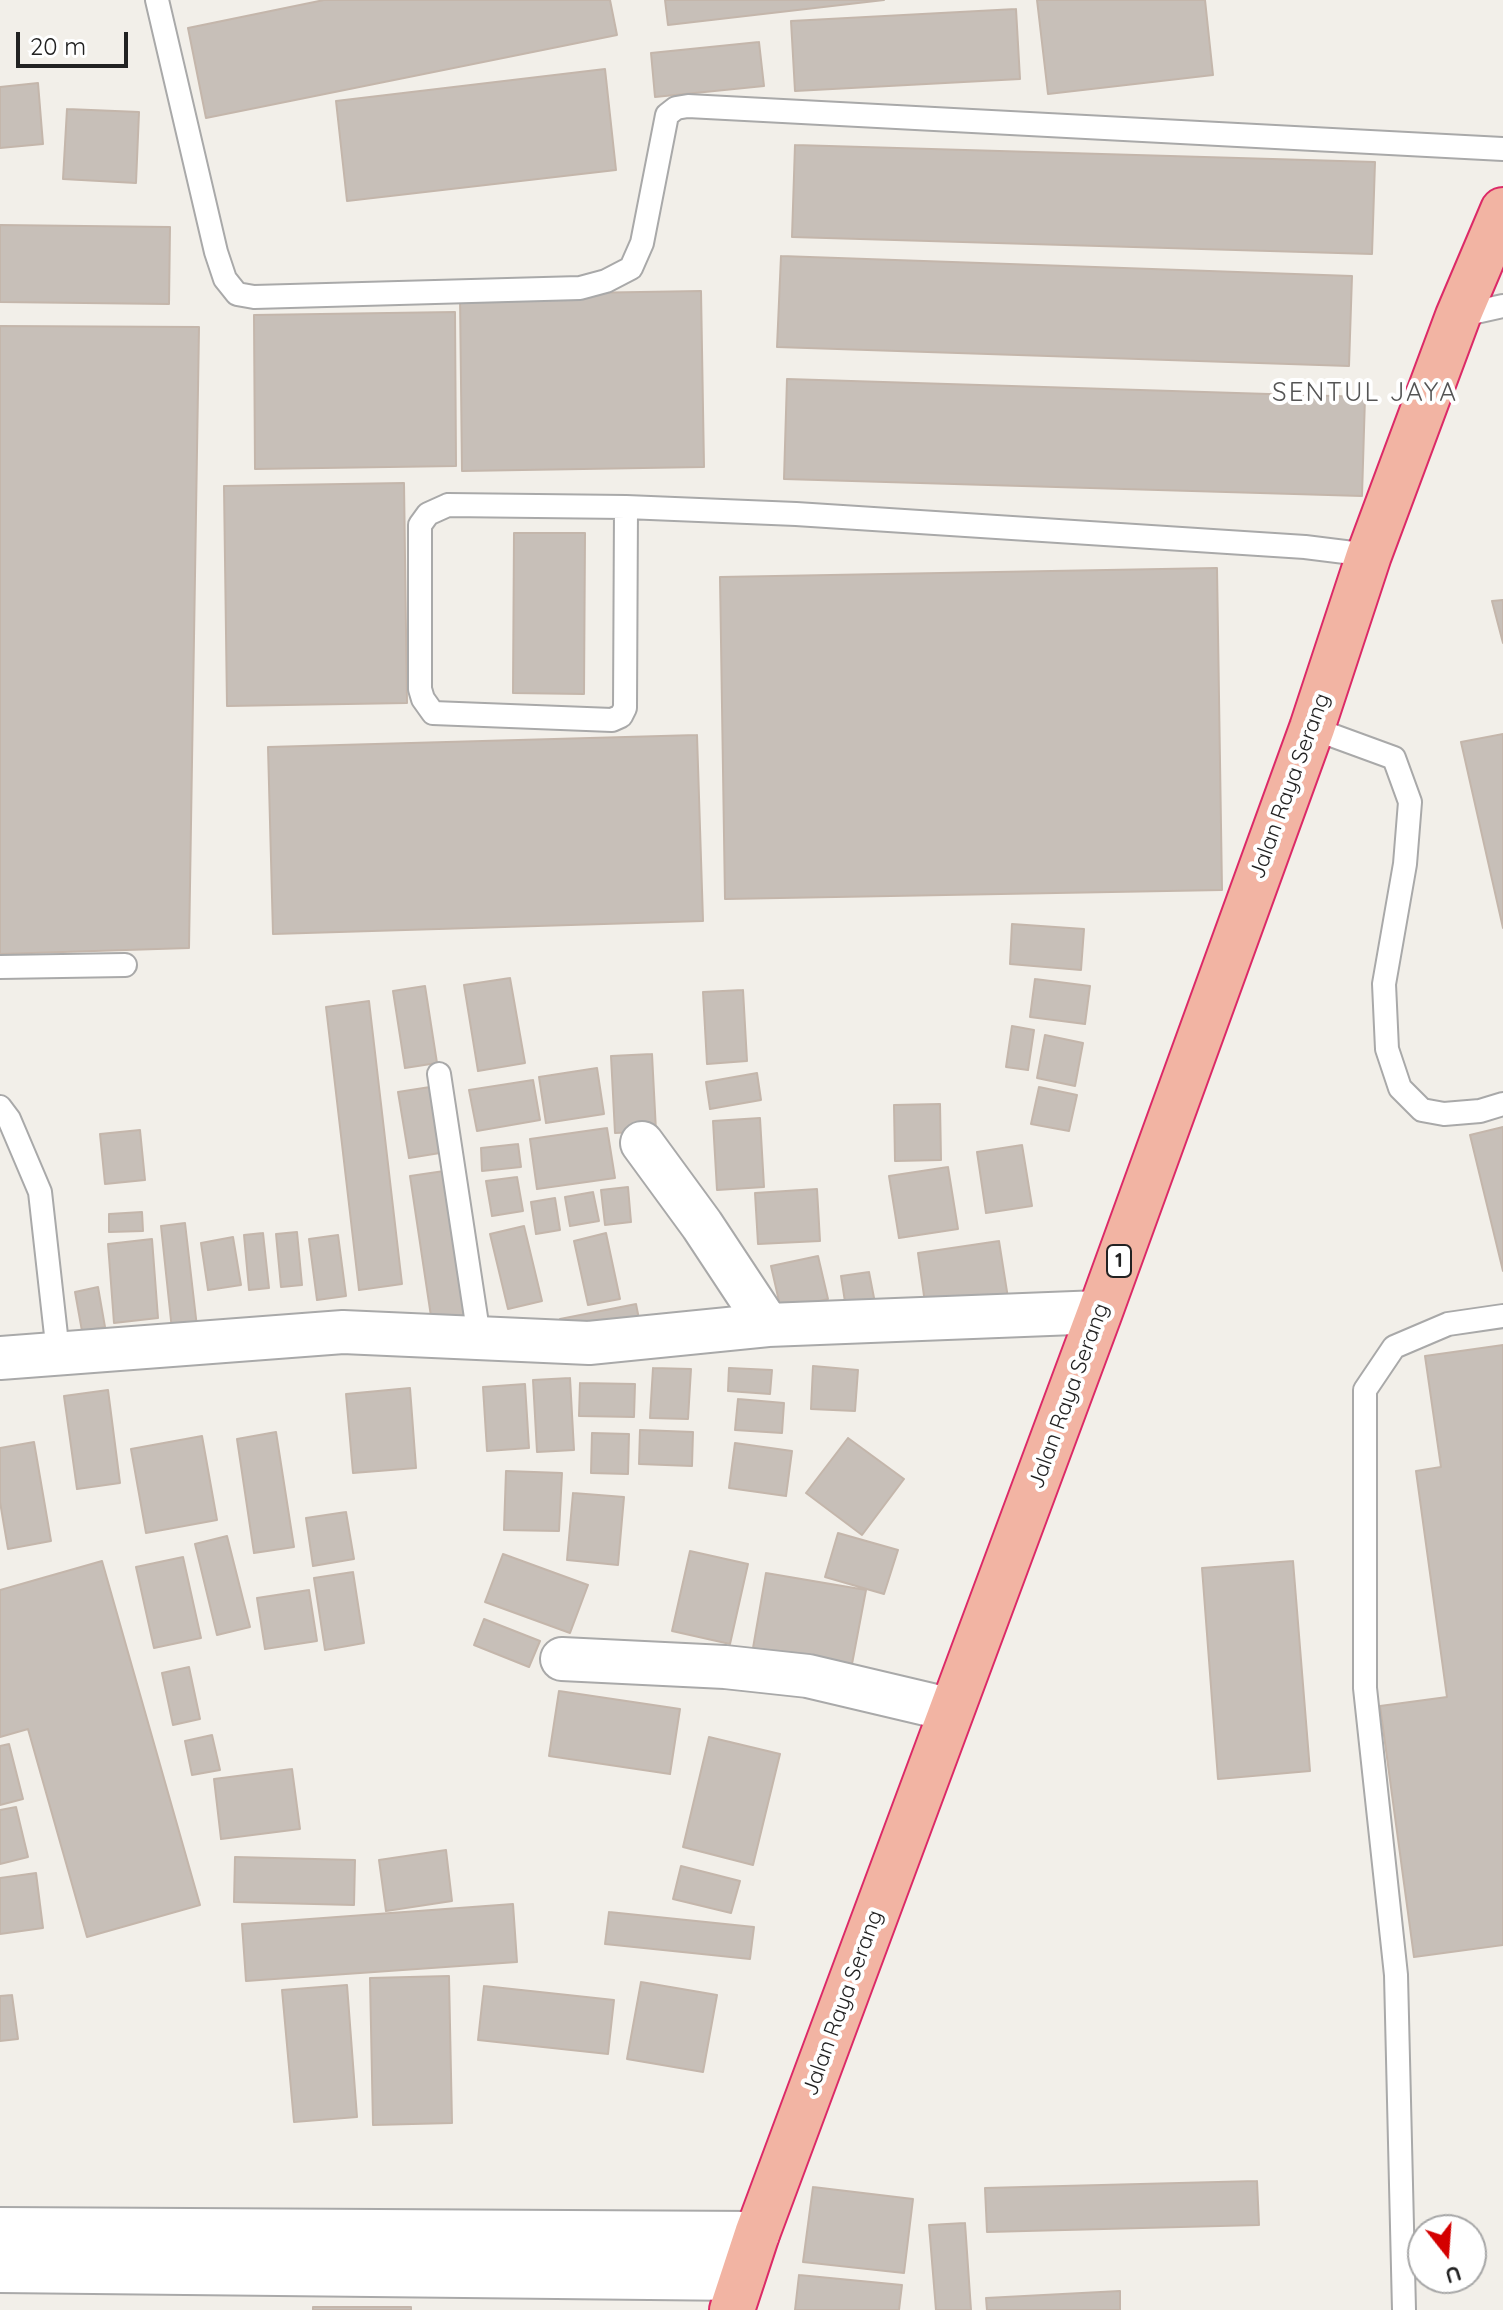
<!DOCTYPE html>
<style>
body{margin:0}
#map{position:relative;width:1503px;height:2310px;overflow:hidden;background:#f2efe9;font-family:Quicksand,sans-serif}
canvas{display:block}
.north{position:absolute;left:1407px;top:2214px;width:80px;height:80px;box-sizing:border-box;background:#fff;border:2px solid #a7a7a7;border-radius:50%;rotate:163deg;font-size:22px;font-weight:700;line-height:32px;text-align:center;color:#222}
.north::after{content:'';display:block;margin:auto;width:28px;height:36px;background:#d40000;clip-path:polygon(50% 0,100% 100%,50% 72%,0 100%)}
.scale{position:absolute;left:16px;top:32px;width:112px;height:36px;box-sizing:border-box;border:4px solid #222;border-top:0;padding-left:10px;font-size:24px;line-height:28px;white-space:nowrap;color:#222;-webkit-text-stroke:6px #fff;paint-order:stroke}
</style>
<div id="map">
<canvas width="1503" height="2310"></canvas>
<div class="north">U</div>
<div class="scale">20 m</div>
</div>
<script>
const g = document.querySelector('canvas').getContext('2d');
g.lineJoin = 'round';
function paint(path, color) { g.fillStyle = color; g.fill(path, 'evenodd'); }
const toPath = rows => new Path2D(rows.map(r => 'M' + r).join(''));
function stroke(path, color, width, dash) { g.strokeStyle = color; g.lineWidth = width; g.lineCap = dash ? 'butt' : 'round'; g.setLineDash(dash || []); g.stroke(path); }
function write(font, color, halo, rows, align = 'center') {
  g.font = font + ' Quicksand,sans-serif'; g.lineWidth = 8; g.setLineDash([]); g.textBaseline = 'middle'; g.strokeStyle = halo; g.fillStyle = color; for (const [text, x, y, turn = 0] of rows) {
    g.save(); g.translate(x, y); g.rotate((+turn || 0) * Math.PI / 180); g.textAlign = isNaN(turn) ? turn : align; if (halo) g.strokeText(text, 0, 0); g.fillText(text, 0, 0); g.restore();
  }
}
const building = toPath([
 [324,0,610,0,617,35,206,118,188,28,324,0],
 [665,0,884,0,668,25,665,0],
 [1037,0,1205,0,1213,75,1048,94,1037,0],
 [1016,9,1020,79,795,91,791,21,1016,9],
 [759,42,764,86,655,97,651,53,759,42],
 [605,69,616,170,347,201,336,101,605,69],
 [38,83,43,144,0,148,0,87,38,83],
 [67,109,139,112,136,183,63,179,67,109],
 [795,145,1375,162,1372,254,792,237,795,145],
 [0,225,170,227,169,304,0,302,0,225],
 [781,256,1352,276,1349,366,777,347,781,256],
 [701,291,704,467,462,471,460,295,701,291],
 [455,312,456,466,255,469,254,315,455,312],
 [0,326,199,327,189,948,0,954,0,326],
 [787,379,1365,397,1362,496,784,479,787,379],
 [404,483,407,703,227,706,224,486,404,483],
 [514,533,585,533,584,694,513,693,514,533],
 [1217,568,1222,890,725,899,720,577,1217,568],
 [1503,600,1503,643,1492,601,1503,600],
 [1503,734,1503,928,1461,742,1503,734],
 [697,735,703,921,273,934,268,747,697,735],
 [1012,924,1084,929,1081,970,1010,964,1012,924],
 [510,978,525,1063,478,1071,464,985,510,978],
 [1035,979,1090,986,1085,1024,1030,1017,1035,979],
 [425,986,437,1063,405,1068,393,991,425,986],
 [743,990,747,1061,707,1064,703,992,743,990],
 [369,1001,402,1284,359,1290,326,1007,369,1001],
 [1012,1026,1034,1030,1028,1070,1006,1067,1012,1026],
 [1045,1035,1083,1043,1075,1086,1037,1078,1045,1035],
 [652,1054,656,1131,615,1133,611,1056,652,1054],
 [597,1068,604,1114,546,1123,539,1077,597,1068],
 [757,1073,761,1100,710,1109,706,1082,757,1073],
 [533,1080,540,1120,477,1131,469,1090,533,1080],
 [430,1087,440,1153,409,1158,398,1092,430,1087],
 [1039,1087,1077,1095,1069,1131,1031,1124,1039,1087],
 [940,1104,941,1160,895,1161,894,1105,940,1104],
 [760,1118,764,1187,717,1190,713,1121,760,1118],
 [1503,1127,1503,1271,1470,1135,1503,1127],
 [607,1128,615,1178,537,1189,530,1139,607,1128],
 [140,1130,145,1180,105,1184,100,1134,140,1130],
 [518,1144,521,1167,482,1171,481,1148,518,1144],
 [1022,1145,1032,1206,986,1213,977,1152,1022,1145],
 [948,1167,958,1229,899,1238,889,1176,948,1167],
 [451,1170,474,1317,432,1323,410,1176,451,1170],
 [517,1177,523,1211,492,1216,486,1181,517,1177],
 [628,1187,631,1222,605,1225,601,1190,628,1187],
 [817,1189,820,1241,758,1244,755,1193,817,1189],
 [593,1192,599,1221,570,1226,565,1197,593,1192],
 [555,1198,560,1230,536,1234,531,1202,555,1198],
 [142,1212,143,1231,109,1232,109,1214,142,1212],
 [185,1223,197,1327,172,1330,161,1226,185,1223],
 [524,1226,542,1301,508,1309,490,1234,524,1226],
 [297,1232,302,1285,281,1287,276,1234,297,1232],
 [263,1233,269,1288,249,1290,244,1235,263,1233],
 [606,1233,620,1299,588,1305,574,1241,606,1233],
 [338,1235,346,1296,317,1300,309,1239,338,1235],
 [233,1237,241,1285,208,1290,201,1243,233,1237],
 [152,1239,158,1318,114,1323,108,1244,152,1239],
 [999,1241,1008,1298,926,1310,918,1253,999,1241],
 [818,1256,828,1299,781,1310,771,1266,818,1256],
 [869,1272,875,1303,846,1308,841,1276,869,1272],
 [98,1287,105,1327,82,1331,75,1292,98,1287],
 [636,1304,640,1324,565,1340,560,1319,636,1304],
 [1503,1345,1503,1945,1414,1957,1380,1706,1447,1697,1416,1471,1441,1467,1425,1356,1503,1345],
 [813,1366,858,1370,855,1411,811,1409,813,1366],
 [653,1368,691,1369,688,1419,650,1418,653,1368],
 [729,1368,772,1370,770,1394,728,1391,729,1368],
 [570,1378,574,1450,537,1452,533,1380,570,1378],
 [580,1383,635,1384,634,1417,579,1416,580,1383],
 [525,1384,529,1448,487,1451,483,1387,525,1384],
 [410,1388,416,1468,353,1473,346,1394,410,1388],
 [108,1390,120,1483,77,1489,64,1396,108,1390],
 [738,1399,784,1403,782,1433,735,1430,738,1399],
 [640,1430,693,1432,692,1466,639,1464,640,1430],
 [276,1432,294,1547,254,1553,237,1439,276,1432],
 [592,1433,629,1434,628,1474,591,1473,592,1433],
 [202,1436,217,1520,146,1533,131,1449,202,1436],
 [848,1438,904,1479,862,1535,806,1493,848,1438],
 [34,1442,51,1541,8,1549,0,1502,0,1448,34,1442],
 [735,1443,792,1451,786,1496,729,1488,735,1443],
 [506,1471,562,1473,559,1531,504,1530,506,1471],
 [573,1493,624,1497,618,1565,567,1560,573,1493],
 [346,1512,354,1559,313,1566,306,1518,346,1512],
 [838,1533,898,1550,884,1594,825,1577,838,1533],
 [227,1536,250,1627,217,1635,195,1544,227,1536],
 [690,1551,748,1564,730,1644,672,1631,690,1551],
 [503,1554,588,1585,570,1633,485,1602,503,1554],
 [183,1557,201,1638,154,1648,136,1567,183,1557],
 [102,1561,200,1905,87,1937,28,1729,0,1737,0,1590,102,1561],
 [1293,1561,1310,1771,1218,1779,1202,1568,1293,1561],
 [353,1572,364,1643,325,1650,314,1578,353,1572],
 [766,1573,866,1590,852,1664,753,1648,766,1573],
 [309,1590,317,1641,265,1649,257,1598,309,1590],
 [484,1619,540,1641,529,1667,474,1645,484,1619],
 [189,1667,200,1719,173,1725,162,1673,189,1667],
 [559,1691,680,1709,670,1774,549,1756,559,1691],
 [212,1735,220,1770,192,1775,185,1741,212,1735],
 [709,1737,780,1754,753,1865,683,1847,709,1737],
 [9,1744,23,1799,0,1805,0,1746,9,1744],
 [292,1769,300,1829,221,1839,214,1779,292,1769],
 [16,1807,28,1857,0,1864,0,1810,16,1807],
 [446,1850,452,1901,386,1911,379,1860,446,1850],
 [235,1857,355,1860,354,1905,234,1902,235,1857],
 [681,1866,740,1881,731,1913,673,1899,681,1866],
 [36,1873,43,1928,0,1934,0,1878,36,1873],
 [513,1904,517,1962,246,1981,242,1924,513,1904],
 [609,1912,754,1927,750,1959,605,1944,609,1912],
 [449,1976,452,2123,373,2125,370,1978,449,1976],
 [641,1982,717,1995,703,2072,627,2059,641,1982],
 [347,1985,357,2117,294,2122,282,1990,347,1985],
 [484,1986,614,2000,608,2054,478,2040,484,1986],
 [12,1995,18,2039,0,2041,0,1996,12,1995],
 [1257,2181,1259,2225,987,2232,985,2188,1257,2181],
 [813,2187,913,2199,904,2273,803,2262,813,2187],
 [965,2223,971,2310,936,2310,929,2225,965,2223],
 [799,2275,902,2285,899,2310,795,2310,799,2275],
 [1120,2291,1120,2310,987,2310,986,2298,1120,2291],
 [313,2307,411,2307,411,2310,313,2310,313,2307]
]);
const service = toPath([
 [157,0,216,252,225,279,237,294,254,297,580,288,606,281,631,268,642,243,667,115,676,108,688,106,1503,149],
 [1458,316,1503,306],
 [448,505,626,507,625,708,621,716,612,720,433,713,423,699,420,689,420,525,428,514,448,505],
 [626,507,796,514,1305,547,1369,555],
 [1312,728,1394,758,1410,802,1405,864,1384,984,1387,1049,1400,1088,1422,1110,1444,1114,1480,1111,1503,1104],
 [0,967,125,965],
 [439,1074,479,1337],
 [0,1107,9,1119,40,1192,58,1353],
 [1404,2310,1396,1975,1365,1688,1365,1390,1394,1347,1448,1324,1503,1316]
]);
const minor = toPath([
 [642,1143,702,1225,768,1325],
 [0,1358,343,1332,589,1343,768,1325,1100,1312],
 [562,1659,725,1667,808,1676,952,1710]
]);
const tertiary = toPath([
 [0,2230,757,2234],
 [0,2270,742,2278]
]);
const trunk = toPath([
 [732,2310,757,2234,1100,1312,1312,728,1369,555,1458,316,1503,210]
]);
const shields = [
 [1119,1261,24]
];
const shieldNames = [
 ["1",1119,1261]
];
const streetNames = [
 ["Jalan Raya Serang",1290,786,-70],
 ["Jalan Raya Serang",1069,1396,-70],
 ["Jalan Raya Serang",843,2003,-70]
];
const quarterNames = [
 ["SENTUL JAYA",1365,393]
];
paint(building, '#c7bfb8');
stroke(building, '#c4b6ab', 2);
stroke(service, '#a9a9a9', 26);
stroke(minor, '#a9a9a9', 46);
stroke(tertiary, '#a9a9a9', 48);
stroke(trunk, '#dc2a67', 48);
stroke(service, '#fff', 22);
stroke(minor, '#fff', 42);
stroke(tertiary, '#fff', 44);
stroke(trunk, '#f2b4a3', 44);
for (const [x, y, w] of shields) { const box = new Path2D(); box.roundRect(x - w / 2, y - 16, w, 32, 6); g.fillStyle = '#fff'; g.fill(box); stroke(box, '#222', 2); }
write('bold 20px', '#222', null, shieldNames);
write('22px', '#222', '#fff', streetNames);
g.letterSpacing = '2px';
write('26px', '#555', '#fff', quarterNames);
g.letterSpacing = '0px';
</script>
